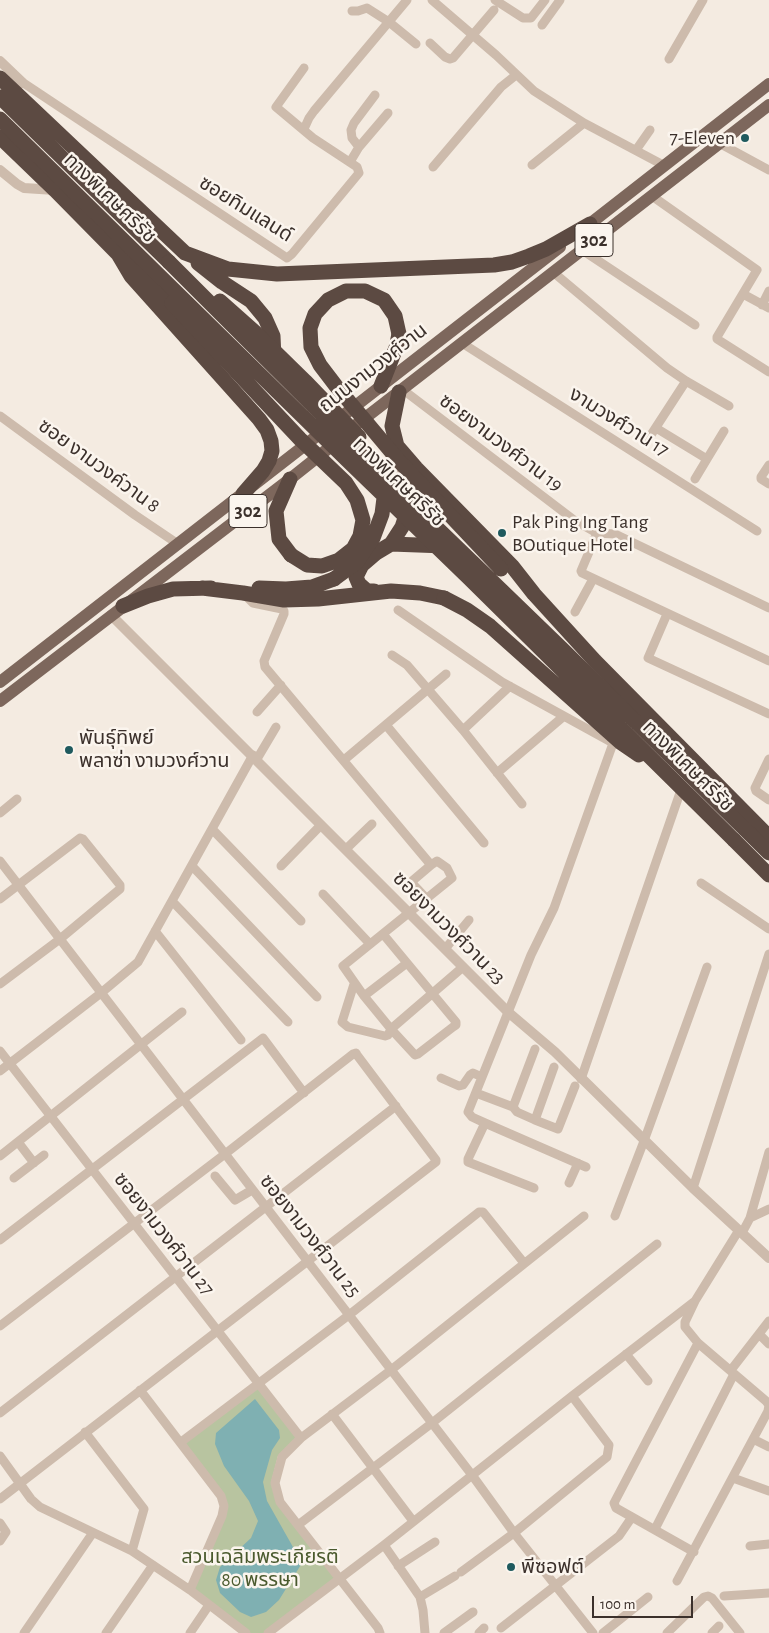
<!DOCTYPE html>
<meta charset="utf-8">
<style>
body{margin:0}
#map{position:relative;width:769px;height:1633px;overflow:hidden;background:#f4ebe1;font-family:"Alegreya Sans",sans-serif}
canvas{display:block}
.scale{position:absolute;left:592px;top:1596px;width:101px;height:22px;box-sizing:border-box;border:2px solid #3b302b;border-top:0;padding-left:6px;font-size:15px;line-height:18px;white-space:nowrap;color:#3b302b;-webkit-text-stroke:4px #fbf5ee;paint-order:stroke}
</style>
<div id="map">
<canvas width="769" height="1633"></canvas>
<div class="scale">100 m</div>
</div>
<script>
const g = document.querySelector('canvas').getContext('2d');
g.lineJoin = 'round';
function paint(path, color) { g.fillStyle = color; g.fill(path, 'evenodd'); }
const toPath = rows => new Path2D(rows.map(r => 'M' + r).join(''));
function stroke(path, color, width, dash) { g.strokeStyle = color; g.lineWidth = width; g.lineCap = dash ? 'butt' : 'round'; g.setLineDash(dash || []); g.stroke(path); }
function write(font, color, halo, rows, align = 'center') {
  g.font = font + ' "Alegreya Sans","Noto Sans Thai",sans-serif'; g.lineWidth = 5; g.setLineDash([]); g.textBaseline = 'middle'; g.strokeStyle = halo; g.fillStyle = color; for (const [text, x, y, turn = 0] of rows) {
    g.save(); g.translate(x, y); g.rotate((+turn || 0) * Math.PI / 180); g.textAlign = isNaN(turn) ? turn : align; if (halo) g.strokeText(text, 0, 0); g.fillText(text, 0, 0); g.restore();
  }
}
const green = toPath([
 [261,1384,301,1436,278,1456,271,1483,335,1578,265,1633,249,1633,192,1590,226,1506,183,1443]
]);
const water = toPath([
 [255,1399,279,1430,280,1438,272,1450,263,1482,267,1501,302,1563,279,1600,266,1612,251,1617,240,1612,220,1593,216,1580,220,1567,251,1538,258,1521,249,1501,224,1466,215,1444,216,1433]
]);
const minor = toPath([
 [432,0,496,55,534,91,584,123,665,166],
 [495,0,523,18,531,18,545,0],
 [352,11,358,11,367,8,389,22,416,44],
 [542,25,560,0],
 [430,43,445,57,450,59,453,58,494,10],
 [669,59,703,0],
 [22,82,287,258,292,254,359,173,357,167,313,138,276,107,304,68],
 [304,129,309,118,314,111,407,0],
 [719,143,769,170],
 [359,147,388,113],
 [636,150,650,130],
 [350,162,359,147,352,138,351,130,354,123,375,95],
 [532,165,584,123],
 [433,167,501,87,516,75],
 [652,196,757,270,717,337,717,339,769,372],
 [582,250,695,325],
 [553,272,667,368,686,381,729,406],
 [743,294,769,308],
 [762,305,769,291],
 [462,343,757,531],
 [402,389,574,520,597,533,581,571,582,573,769,661],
 [0,416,135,515,178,544],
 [656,428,707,459,695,479],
 [647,441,686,381],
 [389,452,399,487],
 [707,459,724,431],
 [769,465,761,477,761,479,769,484],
 [597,533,615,534,769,608],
 [245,595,253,603,282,609,284,611,284,614,264,661,265,667,431,865,437,861,447,868,452,878,343,966,364,996,391,1029,415,1055,418,1054,453,1027,456,1025,456,1022,383,934],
 [398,610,502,682,613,743],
 [575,612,593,579],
 [667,614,648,658,769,714],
 [392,655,407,665,463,730,522,804],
 [257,712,281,685],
 [386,725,484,843],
 [463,730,510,686],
 [257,759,276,727],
 [769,759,755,788,756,791,769,800],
 [344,760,446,674],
 [497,773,564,716],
 [0,813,17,799],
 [212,829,301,921],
 [346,849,372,824],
 [0,861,472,1475,514,1533,593,1633],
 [192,866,317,997],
 [281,866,321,825],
 [701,883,769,929],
 [323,894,370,944],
 [0,899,80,838,83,839,120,885,120,889,60,939,0,984],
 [427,899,411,882,431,865],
 [172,901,288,1022],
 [155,931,241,1040],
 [445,949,469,920],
 [354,984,342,1022,348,1027,385,1036,388,1035,391,1029,463,967],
 [364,996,407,963],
 [0,1051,301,1438],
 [0,1071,101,993,138,962,253,755],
 [441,1078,459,1086,463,1085,470,1075,473,1073,482,1077],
 [581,1079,682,787],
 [476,1093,513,1107,517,1112,535,1120,558,1129,575,1086],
 [513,1107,535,1049],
 [535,1120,554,1067],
 [485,1123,468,1159,468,1162,534,1188],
 [18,1142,34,1163],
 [0,1156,182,1012],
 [586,1167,485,1123,472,1117,468,1112,531,955,554,908,616,735],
 [215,1176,235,1200,252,1190],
 [14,1178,44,1155],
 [569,1183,578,1163],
 [693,1188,769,954],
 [615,1216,644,1141,707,967],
 [750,1218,769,1209],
 [742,1233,750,1218,769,1152],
 [0,1240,263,1038,304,1093],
 [0,1326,225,1154,353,1054,356,1053,357,1055,436,1160,436,1162,0,1499],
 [759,1334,769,1344],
 [626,1354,648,1381],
 [731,1370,769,1321],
 [140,1390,221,1496,224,1506,222,1516,190,1590],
 [0,1413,396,1106],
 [332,1414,413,1521],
 [85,1432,144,1509,132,1551],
 [753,1439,769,1447],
 [181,1442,349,1315,479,1212,483,1212,524,1263],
 [0,1456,31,1499,40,1507,132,1551,190,1590,246,1633],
 [733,1478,769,1491],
 [0,1523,6,1532,0,1541],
 [298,1525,432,1423,657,1244],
 [655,1529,734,1374],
 [384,1545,420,1597,423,1610,425,1633],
 [750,1546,769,1544],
 [694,1552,616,1508,614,1503,698,1343],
 [398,1566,435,1542],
 [461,1572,514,1533,607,1457,609,1445,572,1396],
 [677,1581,768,1411,769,1405,766,1401,698,1343,685,1327,685,1322,695,1301,739,1230],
 [724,1596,769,1593],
 [420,1597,455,1576],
 [501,1628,619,1536,632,1517],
 [24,1633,92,1534],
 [106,1633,153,1565],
 [190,1633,209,1605],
 [268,1633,384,1545,572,1396,695,1301],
 [380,1633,378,1628,280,1502,275,1483,282,1457,301,1438,391,1370,584,1216],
 [444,1633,473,1612],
 [479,1633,484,1628],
 [603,1633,648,1597],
 [667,1633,704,1597,708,1596,712,1598,740,1633],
 [712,1633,719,1626]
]);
const tertiary = toPath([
 [0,61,22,82,12,90],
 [0,170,17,184,24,188,55,190],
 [111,615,508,1012,555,1052,693,1188,769,1258]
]);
const primary = toPath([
 [582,230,769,84],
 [356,425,769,105],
 [0,682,560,247],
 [0,701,290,479,339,440]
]);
const motorway = toPath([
 [0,78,185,253,228,269,277,274,494,265,512,262,529,256,546,249,590,224],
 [0,97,169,262],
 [0,137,55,190,118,254,139,270,172,303],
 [118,254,131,276,259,419,267,430,271,441,272,451,269,461,263,471,243,494],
 [198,263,222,282,251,301,265,318,273,336,274,358],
 [381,386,396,348,399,334],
 [399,392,392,426,397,446,416,468,512,566,534,594,595,661,769,837],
 [290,479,276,511,279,539,291,555],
 [391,544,445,546],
 [202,588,243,593,284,600,318,599,391,591,420,593,444,598],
 [259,588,286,589,312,587,334,579],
 [374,591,367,591,359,584,356,577,362,565,376,553,391,544,402,527,409,506],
 [123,606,148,596,173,589,211,588],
 [734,840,769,875]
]);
const motorwayBridge = toPath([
 [0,119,347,460,469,578,734,840],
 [169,262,248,341,406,498,561,648,769,853],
 [220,301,256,333,305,381,359,437],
 [172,303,300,439,346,483,357,500,363,520,360,536,353,549,339,560,322,566,307,565,291,555],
 [399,334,395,316,384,300,365,291,346,291,328,300,315,314,310,328,311,347,320,365,336,386,399,461,501,569],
 [334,579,357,562,373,538,382,514,384,498,384,489],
 [444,598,467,610,490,626,620,742,639,755]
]);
const markers = [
 [745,138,5,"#1f5a5e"],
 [502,533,5,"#1f5a5e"],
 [69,750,5,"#1f5a5e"],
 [511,1567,5,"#1f5a5e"]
];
const shields = [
 [594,240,38],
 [248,511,38]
];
const shieldNames = [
 ["302",594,240],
 ["302",248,511]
];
const poiNames = [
 ["7-Eleven",735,138,"right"],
 ["Pak Ping Ing Tang",512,522],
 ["BOutique Hotel",512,545],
 ["พันธุ์ทิพย์",79,738],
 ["พลาซ่า งามวงศ์วาน",79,761],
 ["พีซอฟต์",521,1567]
];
const streetNames = [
 ["ทางพิเศษศรีรัช",110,198,44],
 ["ซอยทิมแลนด์",246,209,32],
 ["ถนนงามวงศ์วาน",373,368,-38],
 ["งามวงศ์วาน 17",619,422,32],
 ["ซอยงามวงศ์วาน 19",501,443,37],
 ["ซอย งามวงค์วาน 8",99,466,36],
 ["ทางพิเศษศรีรัช",399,482,44],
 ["ทางพิเศษศรีรัช",688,766,45],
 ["ซอยงามวงศ์วาน 23",449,928,45],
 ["ซอยงามวงศ์วาน 27",164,1234,52],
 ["ซอยงามวงศ์วาน 25",310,1236,52]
];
const parkNames = [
 ["สวนเฉลิมพระเกียรติ",260,1557],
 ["80 พรรษา",260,1580]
];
paint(green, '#b8c4a0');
paint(water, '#7fb0b2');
stroke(minor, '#cdbbac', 9);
stroke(tertiary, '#cdbbac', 10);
stroke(primary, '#7d675c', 12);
stroke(motorway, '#5c4a42', 15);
stroke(motorwayBridge, '#5c4a42', 15);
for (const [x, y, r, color] of markers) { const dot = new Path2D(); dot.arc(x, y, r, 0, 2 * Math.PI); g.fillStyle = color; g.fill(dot); stroke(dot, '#fbf5ee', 2); }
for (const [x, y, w] of shields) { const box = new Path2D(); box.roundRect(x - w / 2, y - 16.5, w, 33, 4); g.fillStyle = '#fbf5ee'; g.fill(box); stroke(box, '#3b302b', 1); }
write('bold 19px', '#3b302b', null, shieldNames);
write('20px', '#3b302b', '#fbf5ee', poiNames, 'left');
write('20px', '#3b302b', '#fbf5ee', streetNames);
write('20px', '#4a5a2e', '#fbf5ee', parkNames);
</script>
